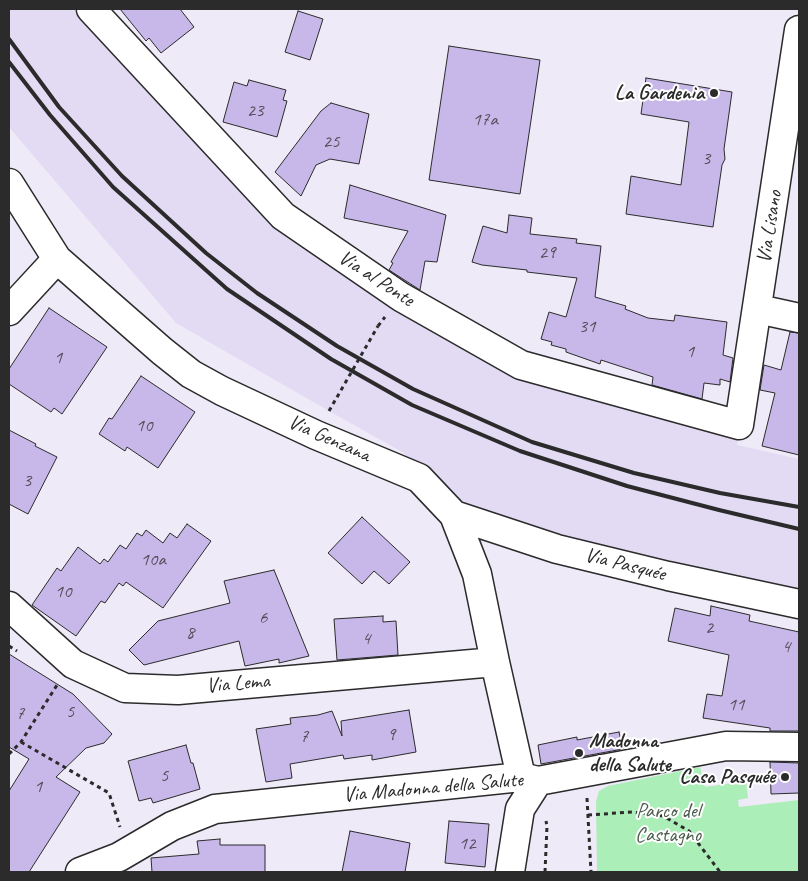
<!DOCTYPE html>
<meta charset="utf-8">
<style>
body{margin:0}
#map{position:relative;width:808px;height:881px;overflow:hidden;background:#eeeaf8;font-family:Caveat,sans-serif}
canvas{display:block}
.frame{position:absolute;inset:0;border:10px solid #2b2b2b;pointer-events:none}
</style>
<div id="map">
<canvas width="808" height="881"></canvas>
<div class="frame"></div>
</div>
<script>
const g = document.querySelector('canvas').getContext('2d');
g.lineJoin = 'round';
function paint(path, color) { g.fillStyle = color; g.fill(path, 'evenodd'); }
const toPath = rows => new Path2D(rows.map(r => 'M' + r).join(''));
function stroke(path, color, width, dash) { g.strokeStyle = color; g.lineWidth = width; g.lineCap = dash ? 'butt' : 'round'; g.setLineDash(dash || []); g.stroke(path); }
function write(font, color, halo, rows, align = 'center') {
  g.font = font + ' Caveat,sans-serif'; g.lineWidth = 4; g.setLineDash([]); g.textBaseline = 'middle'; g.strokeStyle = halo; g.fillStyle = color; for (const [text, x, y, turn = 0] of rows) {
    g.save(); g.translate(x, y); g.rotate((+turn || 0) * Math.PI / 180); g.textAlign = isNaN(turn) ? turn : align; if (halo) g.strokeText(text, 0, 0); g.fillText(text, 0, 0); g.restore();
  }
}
const built = toPath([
 [9,9,91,9,283,216,521,365,739,425,737,445,799,459,799,604,454,515,404,453,329,411,176,323,9,127]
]);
const green = toPath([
 [700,767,705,787,746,781,748,798,738,800,739,807,799,800,799,872,597,872,596,802,599,791,608,786]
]);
const building = toPath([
 [120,9,180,9,194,27,161,53,149,38,146,41,120,9],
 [298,11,323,19,310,60,285,52,298,11],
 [449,46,540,60,520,194,429,180,449,46],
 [646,78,732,92,724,149,725,159,722,165,713,227,626,214,631,176,681,185,689,122,641,114,646,78],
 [249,80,286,90,283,100,287,101,277,137,223,122,234,82,247,86,249,80],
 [331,103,369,114,359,164,330,159,316,165,301,196,275,172,321,111,331,103],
 [350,185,446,215,437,262,425,261,420,290,389,270,393,263,391,262,408,231,344,218,350,185],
 [509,215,532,218,530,234,577,239,576,243,601,246,595,297,626,306,625,309,648,318,674,321,675,315,727,322,723,355,733,358,730,382,720,379,720,385,704,383,702,399,652,385,653,377,601,360,600,364,566,352,566,349,551,345,552,342,541,339,549,312,566,317,577,278,527,272,527,270,482,265,472,262,483,226,507,233,509,215],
 [49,308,107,347,62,414,54,408,51,412,9,384,9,369,49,308],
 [790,332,799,333,799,455,762,446,775,393,760,390,764,365,781,370,790,332],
 [141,376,195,412,158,468,127,447,125,451,99,434,109,418,112,419,141,376],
 [9,430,36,444,35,446,57,457,28,514,9,504,9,430],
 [362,517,410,562,389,584,374,571,362,584,328,553,362,517],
 [187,524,211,541,163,608,126,582,123,586,119,583,105,603,101,601,76,636,32,605,57,568,61,571,78,547,100,564,104,559,108,562,120,545,126,549,137,533,142,536,146,530,163,543,170,533,177,538,187,524],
 [274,570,309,656,279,663,279,659,245,666,239,641,144,665,129,650,158,621,230,603,224,581,274,570],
 [711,606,750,615,749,621,799,632,799,731,770,731,770,728,703,718,707,694,722,696,729,655,668,641,675,608,710,616,711,606],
 [383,616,383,622,396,621,398,655,337,660,334,619,383,616],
 [9,654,73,694,112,734,104,743,86,748,56,777,80,792,29,872,9,872,9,791,29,759,9,747,9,654],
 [409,710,416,752,372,760,372,755,344,759,343,755,290,764,292,778,266,782,256,729,291,724,290,718,318,715,332,711,342,736,341,721,409,710],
 [619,732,623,749,541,764,538,745,577,737,577,740,619,732],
 [186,745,191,763,193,763,200,789,153,803,151,798,139,801,128,761,186,745],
 [770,762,799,763,799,793,771,794,770,762],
 [449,821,489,824,485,867,445,863,449,821],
 [350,831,410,843,405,872,342,872,350,831],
 [220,839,220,845,265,845,265,872,152,872,151,858,199,854,197,841,220,839]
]);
const path = toPath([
 [378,326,385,317],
 [9,646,17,651],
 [21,742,109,793,120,827],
 [9,754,21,742,57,685],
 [587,798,591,872],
 [588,815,632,812,663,816,689,831,720,872],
 [545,872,547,826,546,821]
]);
const minor = toPath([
 [91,9,283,216,401,297,521,365,739,425,799,30],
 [9,183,57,259,162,351,191,374,222,391,316,435,419,478,454,515,477,574,495,662,521,777],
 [758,309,799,318],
 [9,311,57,259],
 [454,515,557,549,668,576,799,604],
 [9,606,73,664,125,688,178,690,495,662],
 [80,872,119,857,172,826,215,809,521,777,538,781,726,746,799,747],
 [510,872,520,809,538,781]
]);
const rail = toPath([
 [9,39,59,107,122,176,206,253,257,293,337,346,413,389,532,442,634,473,720,493,799,507],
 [9,62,50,115,113,187,227,289,331,359,412,405,520,451,627,486,719,510,799,529]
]);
const pathBridge = toPath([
 [329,411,378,326]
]);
const markers = [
 [714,93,5,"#2b2b2b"],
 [579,753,5,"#2b2b2b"],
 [785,777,5,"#2b2b2b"]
];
const numberNames = [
 ["23",255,111],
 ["17a",485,120],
 ["25",331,142],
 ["3",706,159],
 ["29",547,253],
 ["31",587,327],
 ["1",690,352],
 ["1",58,358],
 ["10",144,426],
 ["3",27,481],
 ["10a",153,560],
 ["10",63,592],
 ["6",263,618],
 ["2",709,628],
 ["8",190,633],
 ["4",366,639],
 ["4",786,647],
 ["11",736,705],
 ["5",70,712],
 ["7",20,714],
 ["9",391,735],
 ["7",304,737],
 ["5",164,776],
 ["1",38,787],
 ["12",467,844]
];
const poiNames = [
 ["La Gardenia",704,93],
 ["Madonna",589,741,"left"],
 ["della Salute",589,765,"left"],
 ["Casa Pasquée",775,777]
];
const streetNames = [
 ["Via Lisano",770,227,-81],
 ["Via al Ponte",376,279,33],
 ["Via Genzana",329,439,24],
 ["Via Pasquée",625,565,14],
 ["Via Lema",238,684,-5],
 ["Via Madonna della Salute",433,788,-5]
];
const parkNames = [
 ["Parco del",668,811],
 ["Castagno",668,835]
];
paint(built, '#e3dbf4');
paint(green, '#aceeb7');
paint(building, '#c8b8e9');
stroke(building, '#2b2b2b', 1);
stroke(minor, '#2b2b2b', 31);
stroke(path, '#2b2b2b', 3, [4, 4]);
stroke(minor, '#fff', 28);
stroke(rail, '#2b2b2b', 4);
stroke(pathBridge, '#2b2b2b', 3, [4, 4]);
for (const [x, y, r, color] of markers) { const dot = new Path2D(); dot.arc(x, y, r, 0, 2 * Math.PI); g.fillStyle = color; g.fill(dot); stroke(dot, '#fff', 2); }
write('19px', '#524e5a', null, numberNames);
write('bold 21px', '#2b2b2b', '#fff', poiNames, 'right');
write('21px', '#2b2b2b', '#fff', streetNames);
write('21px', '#4b5c4e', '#fff', parkNames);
</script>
